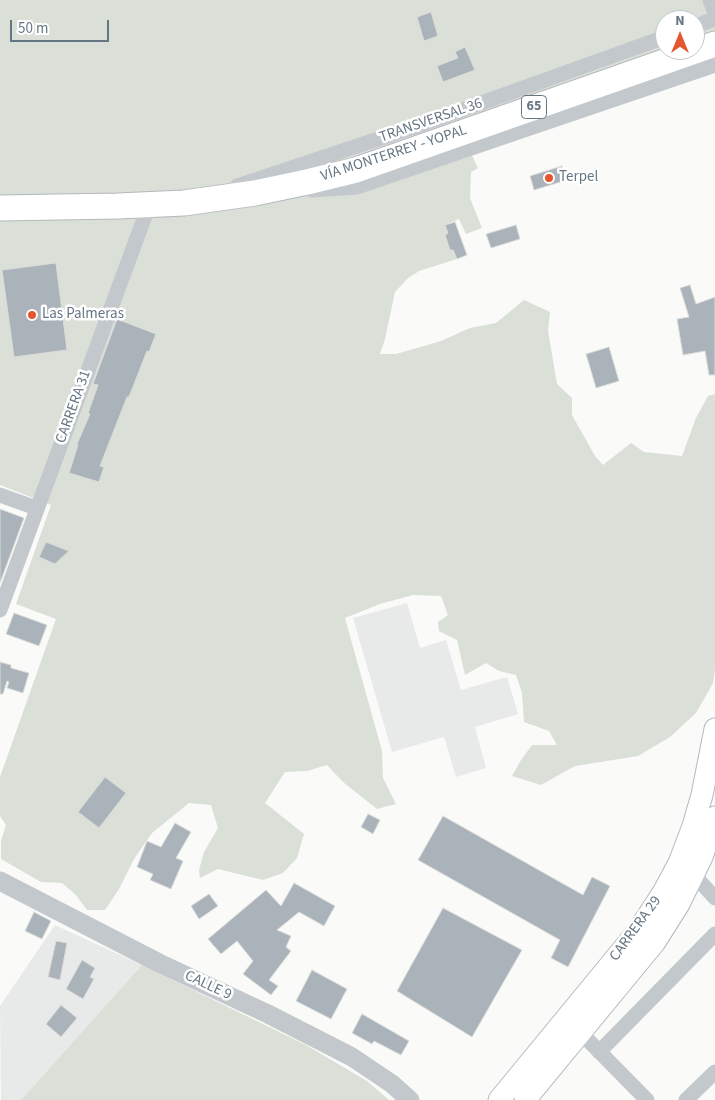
<!DOCTYPE html>
<meta charset="utf-8">
<style>
body{margin:0}
#map{position:relative;width:715px;height:1100px;overflow:hidden;background:#fafaf8;font-family:"Source Sans 3",sans-serif}
canvas{display:block}
.north{position:absolute;left:655px;top:10px;width:50px;height:50px;box-sizing:border-box;background:#fff;border:1px solid #c1c8cd;border-radius:50%;rotate:0deg;font-size:14px;font-weight:700;line-height:20px;text-align:center;color:#657683}
.north::after{content:'';display:block;margin:auto;width:18px;height:22px;background:#e4572e;clip-path:polygon(50% 0,100% 100%,50% 72%,0 100%)}
.scale{position:absolute;left:10px;top:20px;width:99px;height:22px;box-sizing:border-box;border:2px solid #657683;border-top:0;padding-left:6px;font-size:15px;line-height:18px;white-space:nowrap;color:#657683;-webkit-text-stroke:4px #fff;paint-order:stroke}
</style>
<div id="map">
<canvas width="715" height="1100"></canvas>
<div class="north">N</div>
<div class="scale">50 m</div>
</div>
<script>
const g = document.querySelector('canvas').getContext('2d');
g.lineJoin = 'round';
function paint(path, color) { g.fillStyle = color; g.fill(path, 'evenodd'); }
const toPath = rows => new Path2D(rows.map(r => 'M' + r).join(''));
function stroke(path, color, width, dash) { g.strokeStyle = color; g.lineWidth = width; g.lineCap = dash ? 'butt' : 'round'; g.setLineDash(dash || []); g.stroke(path); }
function write(font, color, halo, rows, align = 'center') {
  g.font = font + ' "Source Sans 3",sans-serif'; g.lineWidth = 5; g.setLineDash([]); g.textBaseline = 'middle'; g.strokeStyle = halo; g.fillStyle = color; for (const [text, x, y, turn = 0] of rows) {
    g.save(); g.translate(x, y); g.rotate((+turn || 0) * Math.PI / 180); g.textAlign = isNaN(turn) ? turn : align; if (halo) g.strokeText(text, 0, 0); g.fillText(text, 0, 0); g.restore();
  }
}
const built = toPath([
 [407,603,420,648,446,640,461,690,507,677,518,714,475,727,486,768,456,777,444,737,392,752,353,618],
 [55,925,142,965,21,1100,1,1100,0,1006]
]);
const green = toPath([
 [0,0,715,0,715,44,462,134,478,168,471,172,470,198,482,228,466,234,459,219,445,225,448,233,445,235,457,259,419,271,407,279,395,292,385,339,380,354,396,354,441,341,470,328,496,323,524,300,550,312,548,331,557,384,572,398,572,415,595,456,603,465,631,443,644,452,682,456,696,418,708,396,715,394,715,669,713,683,696,713,670,737,638,756,575,766,541,785,512,776,521,760,532,745,557,745,549,731,524,722,522,693,516,675,499,671,486,663,465,675,457,640,439,631,438,622,448,615,441,596,413,595,380,604,345,618,382,751,383,778,396,804,377,809,343,782,327,765,307,771,285,772,265,803,304,834,297,858,283,873,263,880,218,869,200,878,199,870,204,852,218,828,211,805,189,803,152,833,134,859,119,889,105,910,87,910,76,895,62,883,41,882,1,859,1,841,6,825,0,816,0,777,56,619,16,604,51,505,0,485],
 [665,20,695,20,695,50,665,50],
 [142,965,306,1045,367,1081,389,1100,21,1100]
]);
const building = toPath([
 [431,12,438,36,424,41,417,17,431,12],
 [465,47,475,70,443,82,437,66,458,58,455,52,465,47],
 [562,166,567,180,534,190,530,176,562,166],
 [455,222,467,255,457,259,453,250,450,250,445,235,448,233,445,225,455,222],
 [516,225,520,239,491,248,486,234,516,225],
 [56,263,67,350,14,357,2,270,56,263],
 [690,285,696,304,715,297,715,375,709,375,705,351,683,355,677,319,689,317,680,288,690,285],
 [117,319,156,334,149,352,147,351,129,397,127,397,100,466,104,467,99,482,69,473,78,445,77,444,90,414,88,413,98,385,93,384,117,319],
 [609,347,619,381,596,388,586,354,609,347],
 [0,509,24,518,0,583,0,509],
 [46,542,69,551,55,564,39,557,46,542],
 [14,613,47,625,39,646,6,634,14,613],
 [0,662,11,665,11,668,29,673,23,693,7,688,9,682,7,681,3,694,0,694,0,662],
 [105,777,126,793,99,828,78,812,105,777],
 [368,814,380,820,373,834,361,827,368,814],
 [443,816,583,895,592,877,610,886,568,967,551,958,560,940,418,860,443,816],
 [175,823,191,832,176,858,183,861,171,889,150,880,153,874,137,867,147,841,161,847,175,823],
 [294,883,335,906,324,926,299,912,277,930,291,936,286,947,291,951,269,980,278,986,271,995,243,974,253,961,237,941,221,954,208,939,266,890,281,906,294,883],
 [209,894,218,906,199,919,191,906,209,894],
 [443,908,522,950,472,1037,397,991,443,908],
 [34,912,51,921,42,939,25,931,34,912],
 [56,941,67,943,60,980,48,977,56,941],
 [82,960,95,968,90,977,94,979,83,999,66,989,82,960],
 [312,970,347,989,331,1019,296,1001,312,970],
 [61,1005,77,1018,61,1037,46,1024,61,1005],
 [362,1014,409,1041,401,1055,374,1041,372,1044,352,1033,362,1014]
]);
const minor = toPath([
 [710,0,715,13],
 [695,26,715,19],
 [237,186,423,124,665,37],
 [312,190,357,187,715,65],
 [0,495,36,508],
 [0,610,149,205],
 [694,875,715,898],
 [581,1033,647,1100],
 [599,1052,715,934],
 [686,1100,715,1072]
]);
const tertiary = toPath([
 [0,881,159,963,268,1014,352,1057,392,1084,410,1100]
]);
const secondary = toPath([
 [499,1100,638,931,664,891,679,863,693,826,702,795,715,729],
 [525,1100,655,942,679,904,702,857,715,817]
]);
const trunk = toPath([
 [0,208,118,206,184,203,255,193,307,182,356,170,715,44]
]);
const markers = [
 [549,178,5,"#e4572e"],
 [32,315,5,"#e4572e"]
];
const shields = [
 [534,107,25]
];
const shieldNames = [
 ["65",534,107]
];
const streetNames = [
 ["TRANSVERSAL 36",431,121,-19],
 ["VÍA MONTERREY - YOPAL",394,154,-18],
 ["CARRERA 31",74,407,-70],
 ["CARRERA 29",636,929,-54],
 ["CALLE 9",208,986,25]
];
const poiNames = [
 ["Terpel",559,178],
 ["Las Palmeras",42,315]
];
paint(built, '#e8e9e9');
paint(green, '#dadfd7');
paint(building, '#aab3b9');
stroke(building, '#dcdcda', 1);
stroke(secondary, '#b3babf', 23);
stroke(trunk, '#b4b9bd', 27);
stroke(minor, '#c3c8cc', 15);
stroke(tertiary, '#c3c8cc', 19);
stroke(secondary, '#fff', 21);
stroke(trunk, '#fff', 25);
for (const [x, y, r, color] of markers) { const dot = new Path2D(); dot.arc(x, y, r, 0, 2 * Math.PI); g.fillStyle = color; g.fill(dot); stroke(dot, '#fff', 2); }
for (const [x, y, w] of shields) { const box = new Path2D(); box.roundRect(x - w / 2, y - 11.5, w, 23, 4); g.fillStyle = '#fff'; g.fill(box); stroke(box, '#657683', 1); }
write('bold 14px', '#657683', null, shieldNames);
write('15px', '#657683', '#fff', streetNames);
write('15px', '#657683', '#fff', poiNames, 'left');
</script>
